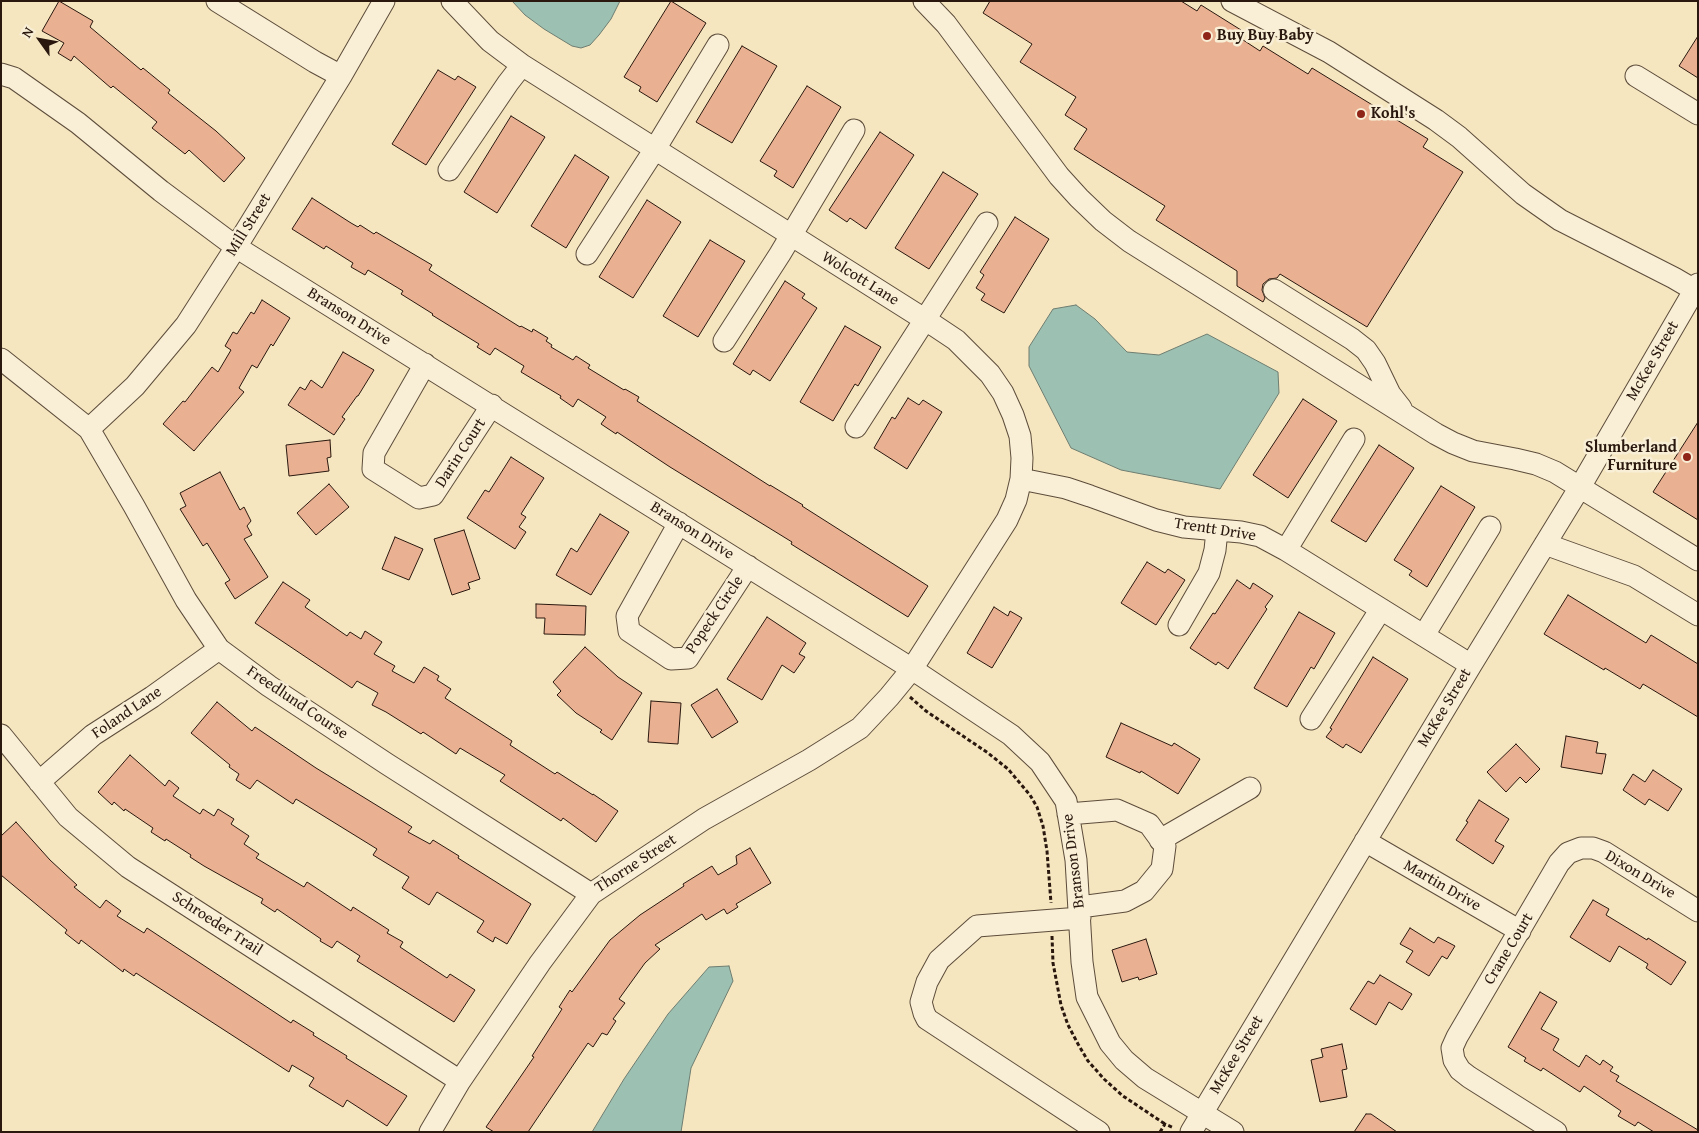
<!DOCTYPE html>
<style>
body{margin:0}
#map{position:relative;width:1699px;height:1133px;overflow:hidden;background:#f5e6c0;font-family:"Gentium Book Plus",serif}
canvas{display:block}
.frame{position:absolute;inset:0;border:2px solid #2a180e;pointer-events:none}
.north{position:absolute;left:15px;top:15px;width:50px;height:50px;-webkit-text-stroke:4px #f8efd6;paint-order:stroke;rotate:302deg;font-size:14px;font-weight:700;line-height:20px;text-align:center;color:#2a180e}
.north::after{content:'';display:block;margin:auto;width:18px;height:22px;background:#2a180e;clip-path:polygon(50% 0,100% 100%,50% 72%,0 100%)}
</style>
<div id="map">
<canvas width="1699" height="1133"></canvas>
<div class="frame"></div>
<div class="north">N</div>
</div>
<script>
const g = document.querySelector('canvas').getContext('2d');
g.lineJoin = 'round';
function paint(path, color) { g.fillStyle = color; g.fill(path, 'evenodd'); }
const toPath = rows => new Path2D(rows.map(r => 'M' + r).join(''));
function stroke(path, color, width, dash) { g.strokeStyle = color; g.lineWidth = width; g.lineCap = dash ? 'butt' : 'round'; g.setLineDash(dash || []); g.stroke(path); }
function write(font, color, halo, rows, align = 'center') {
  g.font = font + ' "Gentium Book Plus",serif'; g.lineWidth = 5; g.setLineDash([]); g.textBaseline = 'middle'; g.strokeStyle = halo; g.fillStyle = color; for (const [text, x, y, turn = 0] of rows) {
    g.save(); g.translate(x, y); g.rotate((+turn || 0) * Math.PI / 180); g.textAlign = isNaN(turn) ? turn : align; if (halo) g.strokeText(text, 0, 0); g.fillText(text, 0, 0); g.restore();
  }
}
const water = toPath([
 [512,1,620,1,611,19,599,35,590,45,581,48,572,46,544,29,525,15,512,1],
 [1076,305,1095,319,1127,352,1159,355,1207,334,1278,372,1279,393,1220,489,1121,470,1071,448,1029,366,1029,347,1053,309,1076,305],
 [729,966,733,981,691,1068,681,1132,592,1132,624,1079,668,1014,709,967,729,966]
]);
const building = toPath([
 [59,1,93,21,90,27,141,70,143,68,170,90,168,93,216,131,245,158,224,182,189,150,185,154,152,128,157,122,113,86,111,88,74,56,71,61,58,53,64,43,42,31,59,1],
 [671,1,706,23,657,102,639,91,641,87,624,77,671,1],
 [990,1,1181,1,1197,11,1201,5,1241,30,1237,36,1260,51,1263,46,1308,74,1312,68,1428,139,1423,147,1463,172,1367,327,1280,274,1277,278,1269,279,1263,284,1262,290,1265,298,1263,302,1237,286,1237,271,1156,220,1165,206,1074,149,1087,129,1065,115,1076,97,1020,62,1032,44,983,13,990,1],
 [1698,36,1698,78,1679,66,1698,36],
 [742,46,777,66,732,143,696,122,742,46],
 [438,70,455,80,458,76,476,87,426,165,392,144,438,70],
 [807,86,841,107,793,188,774,176,777,171,760,161,807,86],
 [511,116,545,137,497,213,464,192,511,116],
 [880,132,914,155,866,229,850,218,847,222,829,210,880,132],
 [575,155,609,177,566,248,531,226,575,155],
 [943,172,978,194,929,269,895,248,943,172],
 [312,198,351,223,358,227,360,225,374,234,376,232,432,265,429,270,520,327,521,326,532,332,533,329,548,338,546,341,552,345,551,347,573,360,576,356,590,365,588,368,624,390,625,389,639,397,637,401,770,486,770,485,793,499,803,505,802,506,928,586,908,617,815,559,791,544,792,542,670,467,617,432,616,434,601,424,606,417,578,399,573,407,560,398,561,396,521,372,524,366,495,348,490,355,477,347,479,344,432,315,433,314,401,294,403,291,368,270,365,275,351,267,353,263,326,246,324,249,292,229,312,198],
 [647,200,681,222,633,298,599,277,647,200],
 [1015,217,1049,239,1004,313,981,300,985,294,976,288,984,275,980,272,1015,217],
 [710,240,745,261,698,337,663,316,710,240],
 [785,281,805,294,802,298,817,308,770,381,753,370,750,375,733,364,785,281],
 [262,300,290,318,273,346,271,344,257,368,252,365,239,388,244,392,194,451,163,424,183,401,185,402,212,367,218,372,231,350,225,346,233,332,237,334,251,312,254,314,262,300],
 [845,326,881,347,858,386,855,384,833,421,800,402,845,326],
 [343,352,374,370,358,396,357,396,342,417,345,419,334,435,288,405,300,387,305,390,311,380,322,388,343,352],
 [908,398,919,405,923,400,942,412,907,469,874,448,892,417,895,419,908,398],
 [1303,399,1337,421,1288,498,1253,475,1303,399],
 [1698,422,1698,520,1653,492,1698,422],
 [330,440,331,457,327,458,329,471,289,476,286,445,330,440],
 [1379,445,1414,468,1366,542,1331,521,1379,445],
 [511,457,544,478,521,514,526,517,519,527,526,532,515,549,467,518,485,490,489,492,511,457],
 [220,472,240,510,244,507,251,521,247,526,252,535,244,539,268,577,235,599,225,583,230,580,207,543,203,546,180,509,186,506,180,493,220,472],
 [329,484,349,507,316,535,297,513,329,484],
 [1441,486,1475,507,1427,587,1409,575,1412,571,1394,560,1441,486],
 [600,514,629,532,591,595,556,575,571,548,577,552,600,514],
 [464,530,480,579,468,583,470,589,452,595,434,539,464,530],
 [395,537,423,549,409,580,382,569,395,537],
 [1147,562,1165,573,1168,569,1185,580,1156,625,1121,603,1147,562],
 [1237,580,1250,589,1253,583,1273,596,1265,607,1267,609,1228,669,1218,662,1216,665,1190,648,1213,613,1215,614,1237,580],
 [283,582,310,600,305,607,347,636,350,632,361,639,365,631,382,642,374,654,395,666,392,671,414,683,424,667,439,676,437,680,451,689,445,698,512,741,510,745,555,774,557,772,593,795,593,794,618,811,596,842,563,818,561,821,500,781,505,775,460,748,456,754,423,732,421,734,386,712,372,705,378,693,357,681,352,688,255,623,283,582],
 [1568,595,1646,643,1651,635,1698,664,1698,717,1643,684,1640,689,1605,668,1604,670,1544,634,1568,595],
 [536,604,586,606,585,635,544,634,545,618,536,618,536,604],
 [994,607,1008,616,1010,611,1022,618,992,668,967,653,994,607],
 [1299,612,1335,633,1314,669,1311,667,1287,707,1254,688,1299,612],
 [767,617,806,643,799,654,805,657,794,673,782,665,762,700,727,679,767,617],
 [585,647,618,677,642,693,612,740,600,732,602,730,576,713,557,695,561,691,553,682,585,647],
 [1373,657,1408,679,1361,753,1346,744,1343,748,1326,737,1332,729,1330,728,1373,657],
 [717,689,738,722,712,738,691,705,717,689],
 [651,701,681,703,678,744,648,742,651,701],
 [217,702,252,731,255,727,316,768,412,827,408,832,430,844,433,840,459,856,458,858,531,904,507,944,495,937,493,942,477,932,484,921,437,892,429,905,402,888,409,877,373,855,377,849,296,799,293,804,257,780,250,789,236,780,239,774,229,767,230,765,191,733,217,702],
 [1121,723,1172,746,1174,743,1200,759,1178,794,1141,771,1140,773,1106,757,1121,723],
 [1566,736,1598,742,1596,753,1606,754,1602,774,1561,767,1566,736],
 [1516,744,1540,769,1526,783,1520,777,1506,792,1487,772,1516,744],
 [130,755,165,786,169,780,179,788,173,796,200,814,203,809,214,816,218,809,234,819,231,824,249,836,244,844,259,854,256,858,304,887,307,882,351,911,353,907,389,930,387,933,403,942,400,947,447,978,450,974,475,990,454,1022,357,961,360,956,337,941,332,948,320,941,321,939,277,909,275,912,261,903,263,899,204,866,190,857,191,855,166,839,165,841,151,832,153,828,125,809,124,811,114,802,112,805,98,792,130,755],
 [1653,770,1682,789,1668,811,1649,799,1645,805,1623,790,1633,774,1645,782,1653,770],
 [1479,800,1509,819,1495,841,1504,846,1493,864,1456,840,1468,822,1466,821,1479,800],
 [16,822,50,860,77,885,74,887,100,908,106,900,121,911,117,916,144,933,147,928,291,1023,293,1020,314,1033,313,1035,347,1056,346,1058,407,1096,387,1126,347,1100,343,1107,309,1086,314,1078,292,1065,289,1072,136,973,134,976,124,969,123,972,81,940,79,944,65,933,67,930,1,875,1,836,16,822],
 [750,848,771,883,736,904,738,907,727,914,724,909,706,920,702,914,655,945,660,949,645,963,619,999,625,1003,613,1019,616,1021,607,1035,602,1033,593,1047,588,1043,528,1132,494,1132,486,1127,534,1057,532,1056,562,1009,559,1007,570,990,572,992,610,940,640,915,684,886,683,884,712,866,718,875,737,864,736,856,750,848],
 [1593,900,1609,909,1606,915,1647,940,1648,938,1686,962,1671,985,1646,968,1648,964,1619,946,1610,962,1570,937,1593,900],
 [1410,928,1434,943,1438,937,1455,946,1447,959,1442,956,1429,976,1406,962,1413,951,1400,944,1410,928],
 [1146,939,1157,974,1139,980,1138,977,1122,982,1112,950,1146,939],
 [1380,975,1412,994,1402,1010,1389,1002,1376,1025,1350,1009,1368,981,1374,984,1380,975],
 [1540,992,1557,1002,1541,1029,1559,1039,1553,1050,1579,1067,1586,1055,1600,1065,1603,1060,1613,1067,1610,1071,1619,1076,1616,1081,1698,1130,1698,1132,1654,1132,1638,1122,1635,1126,1618,1116,1621,1111,1584,1086,1580,1092,1543,1068,1541,1071,1524,1061,1526,1058,1508,1047,1540,992],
 [1342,1044,1347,1069,1342,1070,1347,1097,1320,1102,1311,1060,1323,1057,1321,1049,1342,1044],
 [1366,1114,1371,1114,1397,1132,1354,1132,1366,1114]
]);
const path = toPath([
 [910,697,926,711,988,753,1008,769,1030,795,1037,807,1043,826,1047,851,1051,903],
 [1052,936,1053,963,1061,1005,1068,1025,1078,1044,1088,1061,1104,1079,1123,1096,1165,1124],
 [1160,1132,1165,1124,1174,1128]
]);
const minor = toPath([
 [217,1,315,62,341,76],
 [924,1,946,24,1059,176,1079,198,1103,221,1129,241,1436,434,1453,443,1473,451,1515,459,1536,464,1555,472,1698,560],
 [1232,1,1329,52,1436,120,1459,137,1523,194,1560,220,1674,278,1698,292],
 [1,74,14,78,78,123,161,191,236,247,912,669,1011,735,1040,762,1066,801,1076,860,1082,962,1087,997,1110,1043,1124,1060,1145,1078,1233,1132],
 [1636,76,1698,114],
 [449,170,508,83,522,65],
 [587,254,655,149,718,45],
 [1274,290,1352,339,1366,350,1375,363,1390,394,1401,408],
 [724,341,780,254,854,130],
 [1,359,89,429,134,506,186,600,219,649,269,686,387,764,591,894],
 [425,364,374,453,373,469,419,498,433,495,492,405],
 [856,427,987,223],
 [89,429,135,386,186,325,236,247,341,76,384,1],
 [1021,479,1066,488,1090,496,1156,520,1184,527,1241,532,1260,536,1286,550,1471,665],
 [679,523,627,616,629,631,671,659,688,658,748,566],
 [1545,544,1634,576,1698,615],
 [1286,550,1354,439],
 [1179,625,1209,573,1215,550,1217,530],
 [1424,635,1490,527],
 [1311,719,1381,609],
 [1,735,68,817,128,867,460,1081],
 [39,782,93,735,152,697,219,649],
 [1068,814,1117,810,1149,824,1165,846,1162,869,1144,891,1125,901,1080,907],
 [1160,840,1250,788],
 [1365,841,1520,931],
 [1080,918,977,926,939,960,927,982,921,1002,924,1013,927,1019,1099,1132],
 [430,1132,460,1081,540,963,591,894,704,819,809,760,860,728,889,697,912,669,1007,520,1016,500,1021,479,1022,458,1020,436,1013,415,1003,393,990,374,956,340,935,326,522,65,490,41,452,1],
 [1191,1132,1471,665,1580,487,1698,284],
 [1556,1132,1469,1077,1460,1070,1454,1060,1452,1048,1457,1037,1559,863,1568,853,1581,848,1593,848,1604,852,1698,911]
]);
const markers = [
 [1207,36,5,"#8f2418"],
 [1361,114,5,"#8f2418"],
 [1687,457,5,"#8f2418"]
];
const poiNames = [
 ["Buy Buy Baby",1217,36],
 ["Kohl's",1371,114],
 ["Slumberland",1677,448,"right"],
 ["Furniture",1677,466,"right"]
];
const streetNames = [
 ["Mill Street",249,225,-58],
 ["Wolcott Lane",860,279,32],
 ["Branson Drive",349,317,32],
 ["McKee Street",1653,361,-60],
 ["Darin Court",461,453,-57],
 ["Trentt Drive",1215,530,9],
 ["Branson Drive",692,531,32],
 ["Popeck Circle",715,615,-56],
 ["Freedlund Course",297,703,34],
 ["McKee Street",1445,708,-59],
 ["Foland Lane",127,713,-34],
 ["Branson Drive",1074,861,-97],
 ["Thorne Street",636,864,-33],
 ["Dixon Drive",1640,875,31],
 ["Martin Drive",1442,886,30],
 ["Schroeder Trail",217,924,33],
 ["Crane Court",1509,949,-59],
 ["McKee Street",1237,1055,-59]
];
paint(water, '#9cc0b1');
stroke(water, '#6e7d70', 1);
paint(building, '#e9b092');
stroke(building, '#2a180e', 1);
stroke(minor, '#5d4c3a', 23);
stroke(path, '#2a180e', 3, [4, 2.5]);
stroke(minor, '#f8efd6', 21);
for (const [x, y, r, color] of markers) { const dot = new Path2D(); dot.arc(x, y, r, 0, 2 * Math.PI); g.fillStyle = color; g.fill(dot); stroke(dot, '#f8efd6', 2); }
write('bold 16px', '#2a180e', '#f8efd6', poiNames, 'left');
write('16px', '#2a180e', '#f8efd6', streetNames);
</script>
